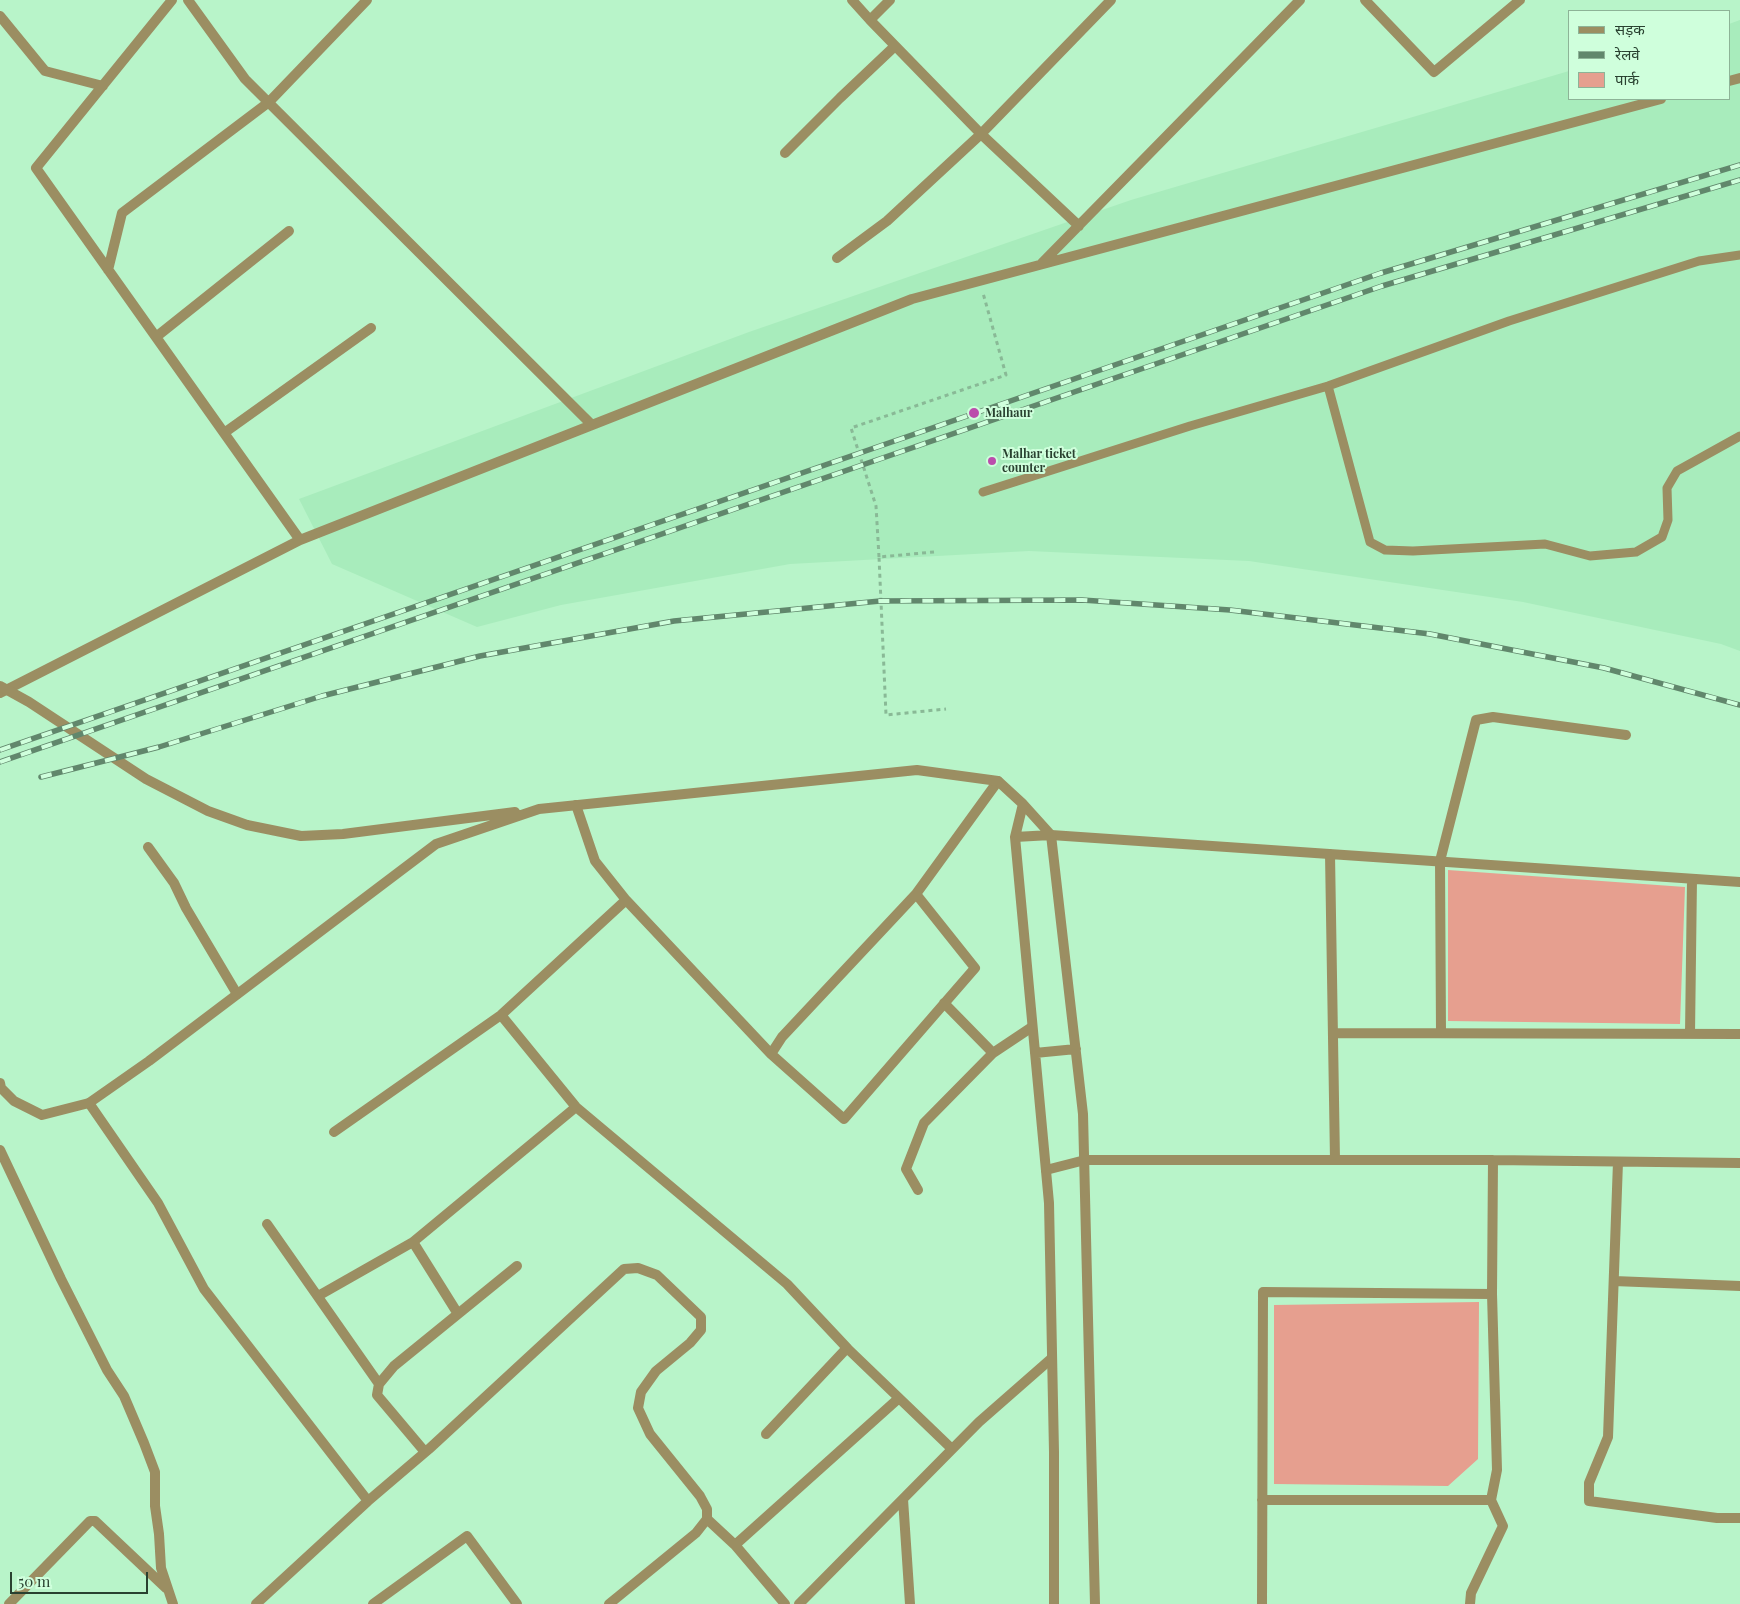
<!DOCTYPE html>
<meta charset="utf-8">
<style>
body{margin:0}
#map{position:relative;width:1740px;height:1604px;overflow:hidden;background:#b8f4c9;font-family:"Playfair Display","Noto Sans Devanagari",serif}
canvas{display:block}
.legend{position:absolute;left:1568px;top:10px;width:162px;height:90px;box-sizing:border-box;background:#cfffdc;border:1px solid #8db397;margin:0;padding:6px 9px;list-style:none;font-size:15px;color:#294130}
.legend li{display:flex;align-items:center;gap:10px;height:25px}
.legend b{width:25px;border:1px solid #8db397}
.scale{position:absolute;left:10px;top:1572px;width:138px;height:22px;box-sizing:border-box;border:2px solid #294130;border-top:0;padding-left:6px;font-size:15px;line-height:18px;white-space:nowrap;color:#294130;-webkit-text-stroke:4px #cfffdc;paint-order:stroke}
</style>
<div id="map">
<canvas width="1740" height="1604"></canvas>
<ul class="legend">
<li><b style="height:6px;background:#9b8e62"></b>सड़क</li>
<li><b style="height:6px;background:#61876c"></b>रेलवे</li>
<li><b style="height:14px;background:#e69f8f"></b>पार्क</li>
</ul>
<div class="scale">50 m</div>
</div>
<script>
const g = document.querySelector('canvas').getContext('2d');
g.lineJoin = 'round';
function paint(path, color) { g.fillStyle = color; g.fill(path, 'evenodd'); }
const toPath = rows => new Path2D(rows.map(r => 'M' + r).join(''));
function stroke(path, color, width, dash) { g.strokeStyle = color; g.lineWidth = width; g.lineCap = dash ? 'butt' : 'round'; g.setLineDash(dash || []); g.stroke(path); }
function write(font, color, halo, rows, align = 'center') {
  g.font = font + ' "Playfair Display",serif'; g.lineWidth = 4; g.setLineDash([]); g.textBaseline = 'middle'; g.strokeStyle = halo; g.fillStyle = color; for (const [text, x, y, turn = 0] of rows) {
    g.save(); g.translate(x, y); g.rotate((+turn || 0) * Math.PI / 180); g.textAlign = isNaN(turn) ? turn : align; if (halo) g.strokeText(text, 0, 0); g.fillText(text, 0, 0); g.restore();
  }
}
const built = toPath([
 [1740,20,1740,651,1721,644,1523,602,1249,561,1029,551,790,564,561,605,477,627,332,564,299,499,749,332,1131,200,1569,71,1569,99,1729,99,1729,24]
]);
const green = toPath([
 [1448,870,1685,887,1680,1024,1448,1021],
 [1479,1302,1478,1459,1448,1486,1274,1484,1274,1305]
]);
const path = toPath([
 [934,552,879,557,886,715,946,709],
 [879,557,876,506,851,428,1006,375,983,293]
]);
const service = toPath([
 [1328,386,1370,542,1385,550,1413,551,1545,544,1590,556,1636,552,1662,537,1668,520,1667,488,1677,471,1740,436],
 [983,492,1190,426,1328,386,1509,321,1699,261,1740,255]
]);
const minor = toPath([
 [172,0,36,168,300,540],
 [188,0,245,79,592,425],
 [852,0,870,20],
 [1365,0,1434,72,1520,0],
 [0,16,45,71,103,86],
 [1729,81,1740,78],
 [785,153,840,98,895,46],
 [1079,226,981,134,1111,0],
 [837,258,887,221,981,134,870,20,890,0],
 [1042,263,1300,0],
 [108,270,122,213,269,102,367,0],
 [156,337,289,231],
 [224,433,371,328],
 [0,693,300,540,912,299,1661,99],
 [576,805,595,861,626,900,771,1054,844,1119,975,968,916,894],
 [1051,835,1740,882],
 [148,847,174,883,186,908,237,994],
 [1330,854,1335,1160],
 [944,1003,993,1053],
 [501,1015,576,1107,787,1284,848,1349,952,1449],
 [1333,1033,1740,1034],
 [1441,1033,1440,861,1476,720,1493,717,1626,735],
 [1690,1034,1692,879],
 [771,1054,782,1037,916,894,998,781],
 [89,1103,158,1203,204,1289,368,1501],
 [334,1132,501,1015,626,900],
 [0,1150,61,1279,107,1370,124,1396,144,1443,155,1472,155,1506,159,1534,161,1568,173,1604],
 [1618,1162,1608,1437,1589,1483,1589,1501,1717,1518,1740,1518],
 [1046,1170,1085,1160,1493,1160,1740,1163],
 [918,1190,906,1169,924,1123,993,1053,1032,1027],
 [267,1224,379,1384],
 [413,1242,458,1314],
 [1614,1281,1740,1286],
 [318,1296,413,1242,576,1107],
 [766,1434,847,1348],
 [425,1452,377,1395,379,1384,394,1366,517,1266],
 [903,1499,910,1604],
 [1262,1500,1491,1500],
 [707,1519,735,1545,899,1398],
 [735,1545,785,1604],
 [9,1604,90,1521,95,1521,166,1588],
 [256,1604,368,1501,429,1449,624,1269,638,1268,657,1275,701,1317,701,1330,690,1343,656,1371,641,1392,638,1408,650,1434,700,1496,707,1509,707,1519,696,1533,609,1604],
 [373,1604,467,1536,517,1604],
 [799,1604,979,1422,1052,1358],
 [1262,1604,1263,1292,1492,1294],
 [1470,1604,1471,1593,1503,1526,1491,1500,1497,1470,1492,1294,1493,1160]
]);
const tertiary = toPath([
 [0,686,29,702,146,779,208,811,247,825,301,836,343,834,515,812],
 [1023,804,1015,837,1049,1203,1054,1452,1054,1604],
 [1015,837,1051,835],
 [1035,1053,1076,1049],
 [0,1083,1,1088,14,1101,42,1115,89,1103,149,1061,436,844,539,809,917,770,998,781,1023,804,1051,835,1083,1114,1095,1604]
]);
const rail = toPath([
 [0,750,1381,273,1740,165],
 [0,762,1382,286,1740,180],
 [41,777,159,747,322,696,480,656,674,621,880,601,1082,600,1230,610,1430,634,1604,668,1740,705]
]);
const markers = [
 [974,413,6,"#bb4dac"],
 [992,461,5,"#bb4dac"]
];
const poiNames = [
 ["Malhaur",985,413],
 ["Malhar ticket",1002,454],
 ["counter",1002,468]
];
paint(built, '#a8ecbc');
paint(green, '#e69f8f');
stroke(path, '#89b996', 3, [4, 4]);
stroke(service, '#9b8e62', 9);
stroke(minor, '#9b8e62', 10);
stroke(tertiary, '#9b8e62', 10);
stroke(rail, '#61876c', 5.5);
stroke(rail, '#cfffdc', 4, [11]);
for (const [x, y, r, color] of markers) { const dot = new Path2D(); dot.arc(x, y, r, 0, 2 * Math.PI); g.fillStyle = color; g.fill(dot); stroke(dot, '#cfffdc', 2); }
write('bold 12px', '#294130', '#cfffdc', poiNames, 'left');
</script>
